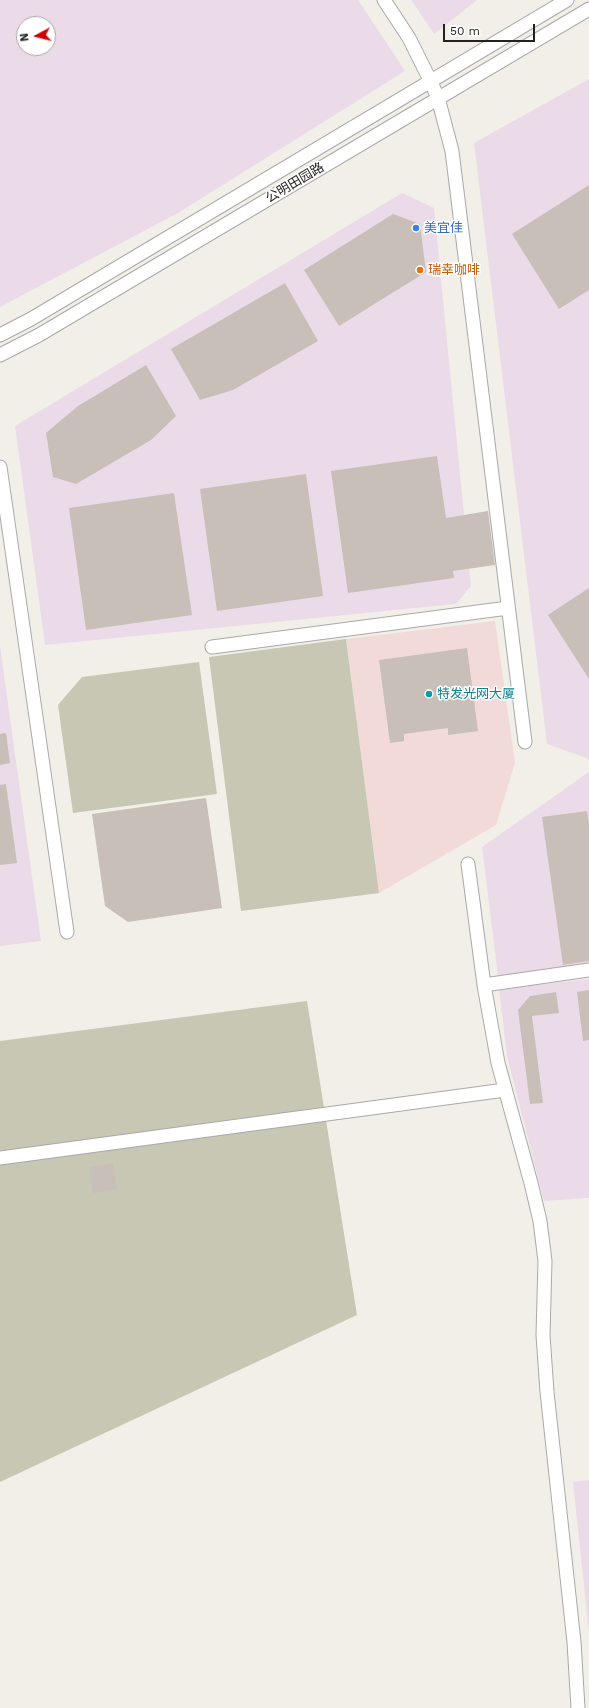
<!DOCTYPE html>
<meta charset="utf-8">
<style>
body{margin:0}
#map{position:relative;width:589px;height:1708px;overflow:hidden;background:#f2efe9;font-family:"Work Sans",sans-serif}
canvas{display:block}
.north{position:absolute;left:16px;top:16px;width:40px;height:40px;box-sizing:border-box;background:#fff;border:1px solid #a7a7a7;border-radius:50%;rotate:263deg;font-size:11px;font-weight:700;line-height:16px;text-align:center;color:#222}
.north::after{content:'';display:block;margin:auto;width:14px;height:18px;background:#d40000;clip-path:polygon(50% 0,100% 100%,50% 72%,0 100%)}
.scale{position:absolute;left:443px;top:24px;width:92px;height:18px;box-sizing:border-box;border:2px solid #222;border-top:0;padding-left:5px;font-size:12px;line-height:14px;white-space:nowrap;color:#222;-webkit-text-stroke:3px #fff;paint-order:stroke}
</style>
<div id="map">
<canvas width="589" height="1708"></canvas>
<div class="north">N</div>
<div class="scale">50 m</div>
</div>
<script>
const g = document.querySelector('canvas').getContext('2d');
g.lineJoin = 'round';
function paint(path, color) { g.fillStyle = color; g.fill(path, 'evenodd'); }
const toPath = rows => new Path2D(rows.map(r => 'M' + r).join(''));
function stroke(path, color, width, dash) { g.strokeStyle = color; g.lineWidth = width; g.lineCap = dash ? 'butt' : 'round'; g.setLineDash(dash || []); g.stroke(path); }
function write(font, color, halo, rows, align = 'center') {
  g.font = font + ' "Work Sans","Noto Sans SC",sans-serif'; g.lineWidth = 3; g.setLineDash([]); g.textBaseline = 'middle'; g.strokeStyle = halo; g.fillStyle = color; for (const [text, x, y, turn = 0] of rows) {
    g.save(); g.translate(x, y); g.rotate((+turn || 0) * Math.PI / 180); g.textAlign = isNaN(turn) ? turn : align; if (halo) g.strokeText(text, 0, 0); g.fillText(text, 0, 0); g.restore();
  }
}
const commercial = toPath([
 [495,621,515,763,496,825,379,893,346,639]
]);
const industrial = toPath([
 [0,0,358,0,405,71,178,213,0,307],
 [24,24,48,24,48,48,24,48],
 [411,0,477,0,434,34],
 [589,79,589,759,547,744,474,143],
 [402,193,434,208,471,586,456,604,45,645,15,426],
 [0,646,41,941,0,946],
 [589,772,589,963,498,976,482,847],
 [589,979,589,1198,544,1201,507,1056,499,989],
 [589,1480,589,1633,573,1482]
]);
const construction = toPath([
 [346,639,379,893,241,911,209,657],
 [199,662,217,794,73,813,58,705,82,677],
 [307,1001,357,1315,0,1482,0,1041]
]);
const building = toPath([
 [589,185,589,290,559,309,512,234],
 [393,214,420,224,426,272,339,326,304,270],
 [285,283,318,341,233,390,200,400,171,349],
 [146,365,176,416,151,440,76,484,53,477,46,433,78,406],
 [437,456,446,518,488,511,495,565,453,571,454,578,348,593,331,471],
 [306,474,323,596,217,611,200,489],
 [174,493,192,615,86,630,69,508],
 [589,588,589,679,548,615],
 [467,648,478,731,448,735,448,728,404,734,404,741,390,743,379,660],
 [6,733,10,763,0,765,0,734],
 [6,784,17,863,0,865,0,785],
 [206,798,222,908,128,922,105,906,92,814],
 [587,811,589,823,589,961,563,965,542,817],
 [589,990,589,1040,583,1041,577,992],
 [556,992,559,1013,532,1016,543,1103,530,1104,518,1010,530,996],
 [113,1163,117,1190,93,1193,89,1167]
]);
const minor = toPath([
 [384,0,409,38,430,80,438,98,452,151,525,742],
 [0,335,31,319,567,0],
 [0,355,39,335,589,9],
 [0,467,67,932],
 [212,647,508,608],
 [468,864,484,985,498,1063,531,1183,540,1221,545,1261,543,1335,547,1392,574,1642,578,1708],
 [484,985,589,970],
 [0,1158,505,1090]
]);
const markers = [
 [416,228,4,"#3f7fe0"],
 [420,270,4,"#e8710a"],
 [429,694,4,"#0f9aa8"]
];
const streetNames = [
 ["公明田园路",295,183,-31]
];
const shopNames = [
 ["美宜佳",424,228]
];
const foodNames = [
 ["瑞幸咖啡",428,270]
];
const cultureNames = [
 ["特发光网大厦",437,694]
];
paint(commercial, '#f2dad9');
paint(industrial, '#ebdbe8');
paint(construction, '#c7c7b4');
paint(building, '#c7bfb8');
stroke(minor, '#a9a9a9', 15);
stroke(minor, '#fff', 13);
for (const [x, y, r, color] of markers) { const dot = new Path2D(); dot.arc(x, y, r, 0, 2 * Math.PI); g.fillStyle = color; g.fill(dot); stroke(dot, '#fff', 1.5); }
write('13px', '#222', '#fff', streetNames);
write('13px', '#366cbe', '#fff', shopNames, 'left');
write('13px', '#c56008', '#fff', foodNames, 'left');
write('13px', '#0d838f', '#fff', cultureNames, 'left');
</script>
